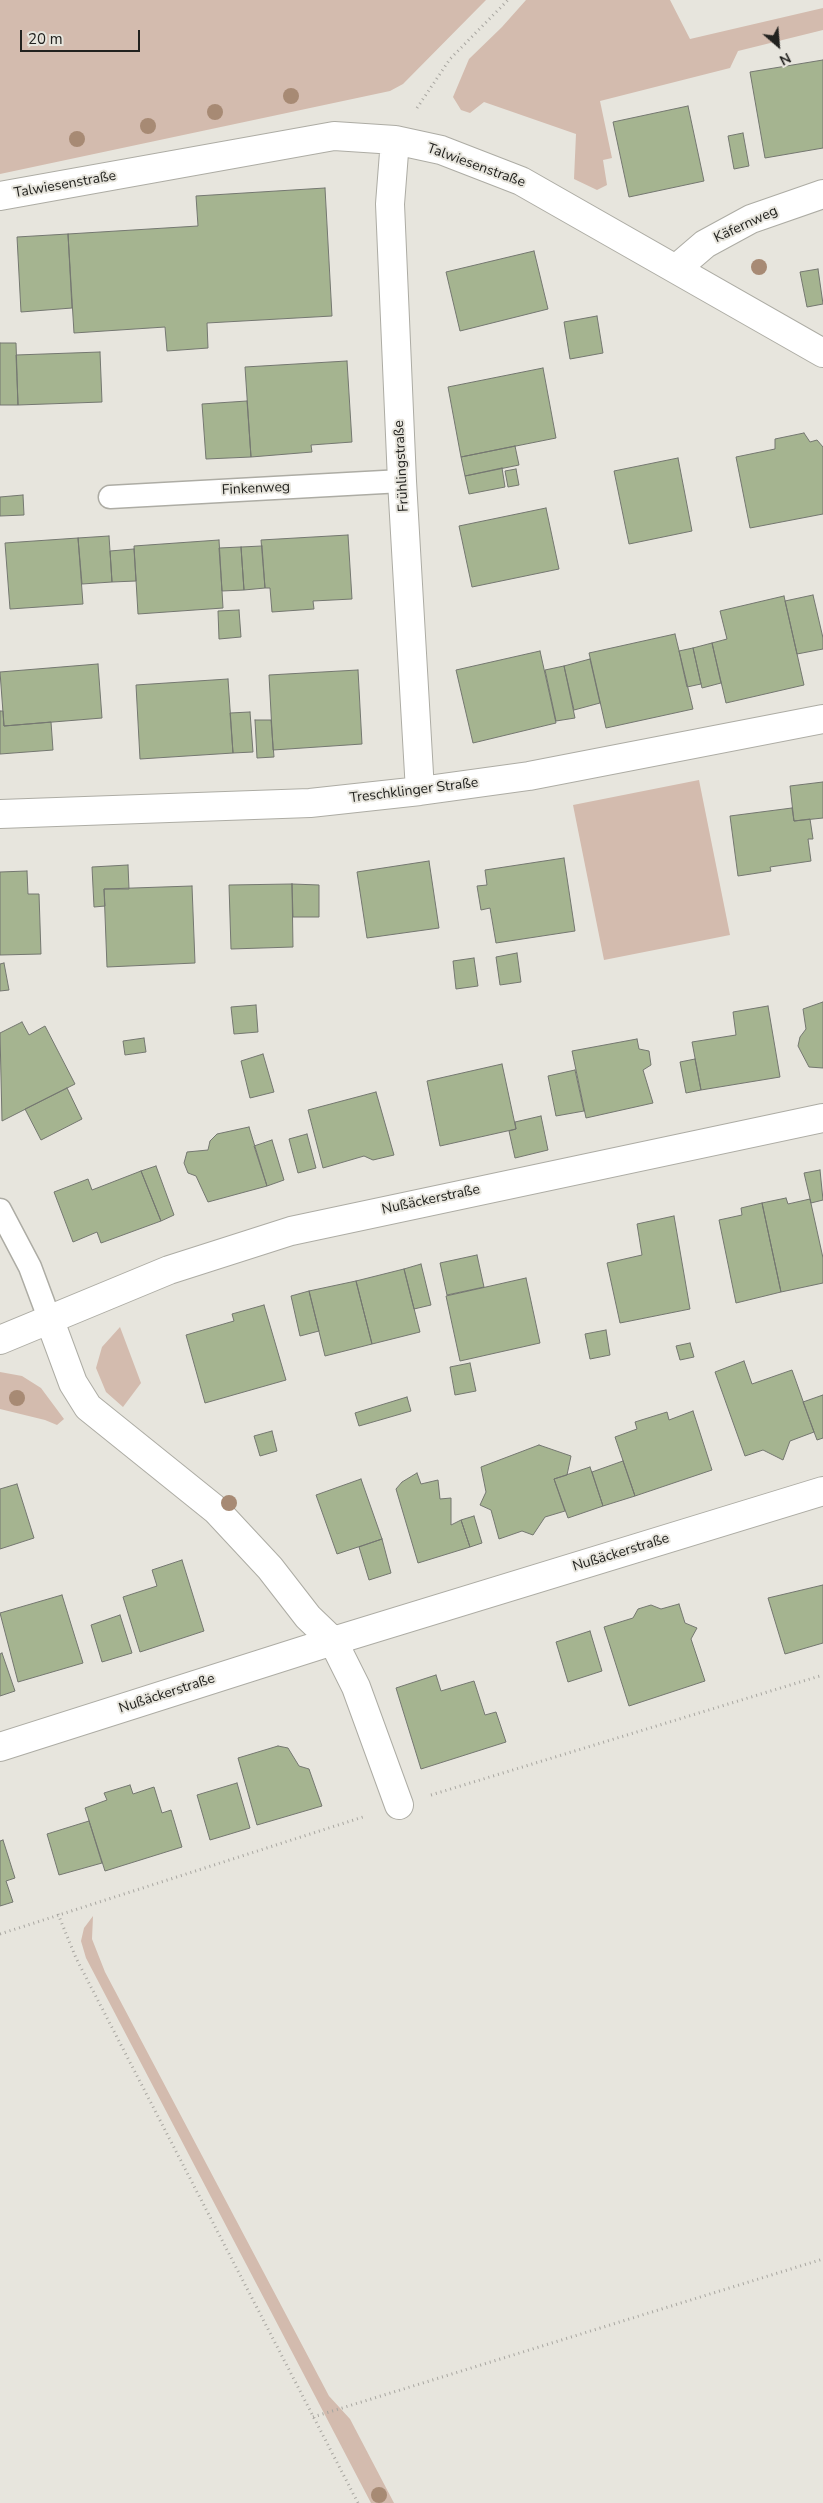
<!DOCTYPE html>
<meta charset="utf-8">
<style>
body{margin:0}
#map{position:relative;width:823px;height:2503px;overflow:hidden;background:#e7e5dd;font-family:"Nunito Sans",sans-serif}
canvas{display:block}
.north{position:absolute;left:753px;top:20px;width:50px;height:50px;-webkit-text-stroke:4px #e7e5dd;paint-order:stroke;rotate:153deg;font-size:14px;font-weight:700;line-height:20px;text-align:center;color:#22221f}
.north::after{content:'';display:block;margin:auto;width:18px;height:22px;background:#22221f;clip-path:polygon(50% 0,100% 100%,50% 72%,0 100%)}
.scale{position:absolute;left:20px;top:30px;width:120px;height:22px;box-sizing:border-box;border:2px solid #22221f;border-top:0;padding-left:6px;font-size:15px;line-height:18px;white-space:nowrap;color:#22221f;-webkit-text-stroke:4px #e7e5dd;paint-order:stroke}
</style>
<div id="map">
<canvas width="823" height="2503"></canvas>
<div class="north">N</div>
<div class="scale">20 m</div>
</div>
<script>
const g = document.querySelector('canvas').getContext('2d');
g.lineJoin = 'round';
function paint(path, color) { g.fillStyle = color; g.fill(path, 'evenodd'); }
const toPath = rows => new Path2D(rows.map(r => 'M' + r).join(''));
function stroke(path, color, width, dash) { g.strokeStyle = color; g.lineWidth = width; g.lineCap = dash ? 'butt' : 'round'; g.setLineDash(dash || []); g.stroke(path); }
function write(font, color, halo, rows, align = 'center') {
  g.font = font + ' "Nunito Sans",sans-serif'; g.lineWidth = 4; g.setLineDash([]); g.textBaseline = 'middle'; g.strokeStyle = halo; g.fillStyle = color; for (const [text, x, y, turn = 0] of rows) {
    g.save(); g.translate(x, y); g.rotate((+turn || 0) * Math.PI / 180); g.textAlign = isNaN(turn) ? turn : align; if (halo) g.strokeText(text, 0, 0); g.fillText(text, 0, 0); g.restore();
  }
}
const green = toPath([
 [0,0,486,0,403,84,390,91,0,174],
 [526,0,670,0,690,39,823,8,823,30,738,51,730,68,600,101,612,158,603,160,607,185,597,190,574,179,576,134,484,102,470,113,461,110,453,97,469,59,502,27],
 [699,780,730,935,604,960,573,805],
 [120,1327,141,1383,123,1407,106,1392,96,1368,102,1347],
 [0,1372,22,1376,41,1388,64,1419,57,1425,45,1420,0,1409],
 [93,1916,92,1939,105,1972,329,2396,350,2419,394,2503,371,2503,86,1958,81,1941,84,1928]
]);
const building = toPath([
 [823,60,823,148,765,158,750,72,823,60],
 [688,106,704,181,629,197,613,122,688,106],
 [743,133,749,166,734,169,728,136,743,133],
 [325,188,332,316,207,323,208,348,167,351,165,327,74,333,68,234,198,226,196,196,325,188],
 [68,234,72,308,21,312,17,237,68,234],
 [534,251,548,309,460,331,446,272,534,251],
 [818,269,823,304,807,307,800,272,818,269],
 [597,316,603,353,570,359,564,322,597,316],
 [0,343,16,343,18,405,0,405,0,343],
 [100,352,102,402,18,405,16,355,100,352],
 [347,361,352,442,311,445,312,452,251,457,245,367,347,361],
 [543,368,556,438,461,457,448,387,543,368],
 [247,401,251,457,206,459,202,404,247,401],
 [804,433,810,442,817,440,823,447,823,514,750,528,736,457,775,449,775,439,804,433],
 [515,446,519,465,465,476,461,457,515,446],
 [678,458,692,531,629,544,614,471,678,458],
 [502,468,505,487,469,494,465,476,502,468],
 [516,469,519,485,508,487,505,471,516,469],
 [23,495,24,515,0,516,0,497,23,495],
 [546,508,559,569,472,587,459,526,546,508],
 [348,535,352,599,313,601,314,609,272,612,270,588,265,588,261,540,348,535],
 [109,536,112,582,82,584,78,538,109,536],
 [78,538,83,604,10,609,5,543,78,538],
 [219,540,223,608,138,614,134,546,219,540],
 [262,546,265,588,244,590,241,547,262,546],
 [241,547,244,590,222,591,219,548,241,547],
 [134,549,136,581,112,582,110,551,134,549],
 [813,595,823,638,823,649,797,654,785,601,813,595],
 [784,596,804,685,726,703,712,643,727,639,720,611,784,596],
 [239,610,241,637,219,639,218,611,239,610],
 [675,634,693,709,606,728,589,653,675,634],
 [712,643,721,683,702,688,693,648,712,643],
 [693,648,701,684,687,687,679,651,693,648],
 [540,651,556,723,473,743,456,670,540,651],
 [590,659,600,703,574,710,564,666,590,659],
 [98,664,102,718,4,726,0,672,98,664],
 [564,666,575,718,556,721,545,670,564,666],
 [358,670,362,744,273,750,269,675,358,670],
 [228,679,233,753,140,759,136,685,228,679],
 [0,711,3,711,4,726,51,722,53,750,0,754,0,711],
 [250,712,253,752,233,753,230,713,250,712],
 [255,720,271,720,274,757,257,758,255,720],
 [823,782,823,818,794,821,790,786,823,782],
 [792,808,794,821,810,819,813,839,808,839,811,861,770,867,771,871,738,876,730,816,792,808],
 [564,858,575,931,496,943,490,908,481,910,477,886,487,885,485,870,564,858],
 [429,861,439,928,367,938,357,872,429,861],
 [128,865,129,889,104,889,105,906,94,907,92,867,128,865],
 [27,871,28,894,39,894,41,954,0,955,0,872,27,871],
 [292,884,293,947,231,949,229,885,292,884],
 [292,884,319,885,319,917,293,917,292,884],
 [192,886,195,963,107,967,104,889,192,886],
 [517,953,521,982,500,985,496,957,517,953],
 [474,958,478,986,456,989,453,961,474,958],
 [4,963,9,990,0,991,0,964,4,963],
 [823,1002,823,1068,809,1067,798,1046,800,1037,806,1029,803,1009,823,1002],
 [256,1005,258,1032,234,1034,231,1007,256,1005],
 [768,1006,780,1077,701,1090,692,1042,736,1035,733,1012,768,1006],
 [22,1022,29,1035,45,1026,75,1084,2,1121,0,1033,22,1022],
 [144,1038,146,1052,125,1055,123,1041,144,1038],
 [637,1039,639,1049,649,1051,651,1065,643,1070,653,1103,586,1118,572,1051,637,1039],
 [263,1054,274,1092,250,1098,241,1061,263,1054],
 [695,1059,701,1090,686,1093,680,1062,695,1059],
 [502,1064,516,1129,440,1146,427,1081,502,1064],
 [575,1070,584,1111,556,1116,548,1076,575,1070],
 [67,1088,82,1119,41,1140,25,1109,67,1088],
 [376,1092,394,1155,373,1160,364,1156,323,1168,308,1110,376,1092],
 [541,1116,548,1150,515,1158,509,1131,516,1129,515,1122,541,1116],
 [249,1127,267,1186,208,1202,196,1176,188,1173,184,1163,187,1152,208,1150,210,1141,217,1134,249,1127],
 [307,1134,316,1168,298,1173,289,1139,307,1134],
 [272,1140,284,1180,267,1186,254,1146,272,1140],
 [156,1166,174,1215,161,1221,141,1171,156,1166],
 [820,1170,823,1200,811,1203,804,1173,820,1170],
 [141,1171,161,1221,101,1243,97,1232,73,1242,54,1192,88,1179,92,1190,141,1171],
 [786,1198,788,1204,810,1199,823,1258,823,1283,781,1292,762,1203,786,1198],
 [762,1203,781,1292,736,1303,719,1220,742,1215,741,1208,762,1203],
 [674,1216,690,1309,620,1323,607,1263,642,1255,637,1224,674,1216],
 [477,1255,484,1287,447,1295,440,1263,477,1255],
 [421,1264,431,1305,414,1309,404,1269,421,1264],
 [404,1269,420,1332,372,1344,356,1281,404,1269],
 [526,1278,540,1343,460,1361,446,1296,526,1278],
 [356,1281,372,1344,325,1356,309,1291,356,1281],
 [309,1291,319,1331,300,1336,291,1296,309,1291],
 [264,1305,286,1380,205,1403,186,1335,234,1321,232,1314,264,1305],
 [606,1330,610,1355,590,1359,585,1334,606,1330],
 [690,1343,694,1357,680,1360,676,1346,690,1343],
 [744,1361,752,1384,792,1370,814,1432,790,1441,783,1460,763,1450,745,1456,715,1372,744,1361],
 [470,1363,476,1391,455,1395,450,1367,470,1363],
 [823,1395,823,1438,817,1440,803,1402,823,1395],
 [407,1397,411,1411,359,1426,355,1413,407,1397],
 [693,1411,712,1470,635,1496,615,1437,637,1429,635,1422,667,1412,669,1420,693,1411],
 [272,1431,277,1451,260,1456,254,1436,272,1431],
 [539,1445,571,1456,567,1475,554,1479,565,1511,545,1517,533,1535,522,1531,499,1539,491,1510,480,1505,486,1492,481,1467,539,1445],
 [623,1461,635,1496,603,1506,592,1472,623,1461],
 [590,1467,603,1506,568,1518,554,1479,590,1467],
 [417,1473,421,1484,438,1480,440,1499,451,1498,451,1525,461,1520,470,1547,418,1563,396,1489,402,1482,417,1473],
 [361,1479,382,1539,337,1554,316,1495,361,1479],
 [17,1484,34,1538,0,1549,0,1489,17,1484],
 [474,1516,482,1543,470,1547,461,1520,474,1516],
 [382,1539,391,1573,369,1580,359,1547,382,1539],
 [182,1560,204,1631,140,1652,123,1597,157,1586,152,1570,182,1560],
 [823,1585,823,1643,785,1654,768,1598,823,1585],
 [62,1595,83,1663,18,1682,0,1613,62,1595],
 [679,1604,685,1623,697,1628,691,1639,705,1681,629,1706,604,1627,633,1618,638,1609,651,1605,661,1609,679,1604],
 [120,1615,132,1653,102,1662,91,1625,120,1615],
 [590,1631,602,1671,568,1682,556,1642,590,1631],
 [2,1653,15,1691,0,1696,0,1654,2,1653],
 [436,1675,441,1691,474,1681,485,1715,496,1712,506,1742,421,1769,396,1688,436,1675],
 [278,1746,288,1748,299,1766,309,1769,322,1806,257,1825,238,1758,278,1746],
 [237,1783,250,1828,210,1840,197,1795,237,1783],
 [130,1785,133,1794,154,1787,162,1813,171,1810,182,1847,105,1871,85,1808,107,1800,104,1793,130,1785],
 [89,1821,102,1863,59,1875,47,1834,89,1821],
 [3,1840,15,1878,6,1881,13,1902,0,1906,0,1841,3,1840]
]);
const path = toPath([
 [417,108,450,59,508,0],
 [431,1795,823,1675],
 [58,1914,76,1958,358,2503],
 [0,1934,366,1816],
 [313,2417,823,2259]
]);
const lane = toPath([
 [110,497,402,481],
 [0,1210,30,1267,49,1318]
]);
const street = toPath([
 [395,140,390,204,402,481,420,791],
 [0,196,334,136,395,140,441,150,521,181,823,353],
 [677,268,705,244,751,219,823,194],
 [0,814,310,803,420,791,529,776,823,719],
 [49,1318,73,1383,88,1407,216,1510,270,1568,308,1617,333,1641,356,1687,399,1805],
 [0,1340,169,1270,291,1231,823,1118],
 [0,1747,333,1641,823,1491]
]);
const trees = [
 [291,96],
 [215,112],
 [148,126],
 [77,139],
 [759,267],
 [17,1398],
 [229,1503],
 [379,2495]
];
const streetNames = [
 ["Talwiesenstraße",476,166,20],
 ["Talwiesenstraße",65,185,-10],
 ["Käfernweg",746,225,-25],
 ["Frühlingstraße",402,466,-93],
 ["Finkenweg",256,489,-3],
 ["Treschklinger Straße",414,791,-7],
 ["Nußäckerstraße",431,1200,-12],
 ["Nußäckerstraße",621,1553,-17],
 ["Nußäckerstraße",167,1694,-18]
];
paint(green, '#d3bbae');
paint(building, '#a5b490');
stroke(building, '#747770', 1);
stroke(lane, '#adaca4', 25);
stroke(street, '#adaca4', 30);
stroke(path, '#a8a6a0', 3, [1, 4]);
stroke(lane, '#fff', 22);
stroke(street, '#fff', 28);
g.fillStyle = '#a78a74';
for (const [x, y] of trees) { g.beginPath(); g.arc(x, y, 8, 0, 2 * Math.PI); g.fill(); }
write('14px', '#22221f', '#e7e5dd', streetNames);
</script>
